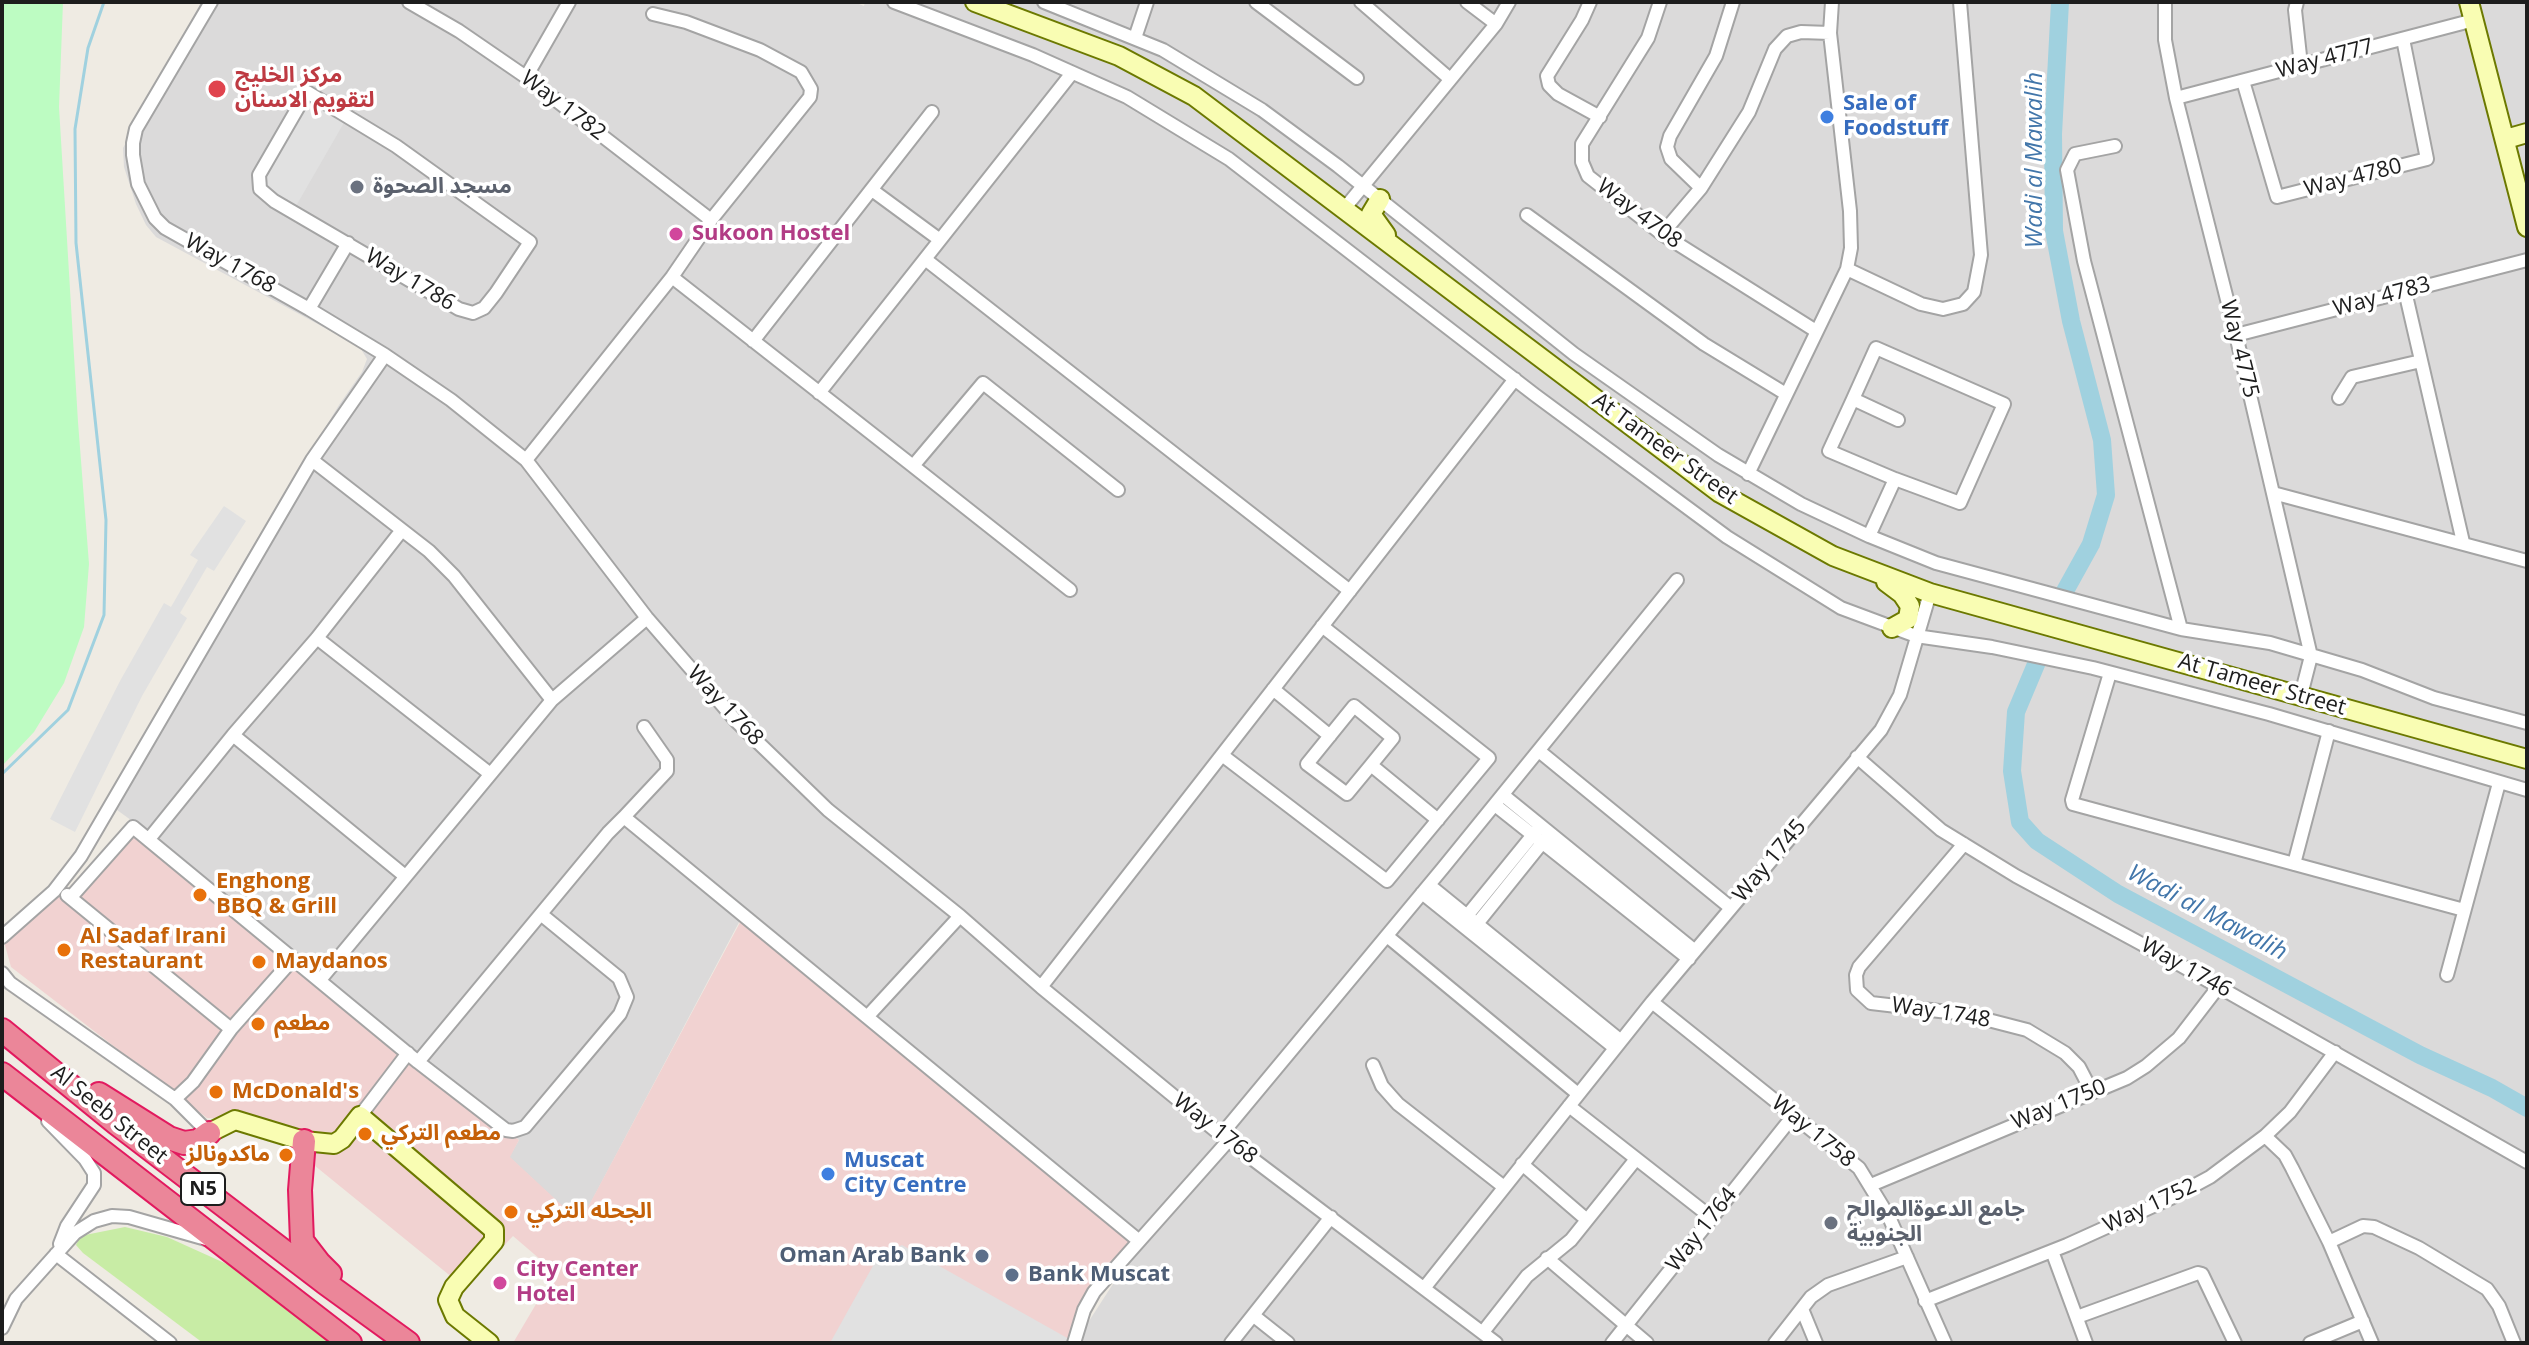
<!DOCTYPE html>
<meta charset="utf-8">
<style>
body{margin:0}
#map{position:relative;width:2529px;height:1345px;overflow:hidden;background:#efebe3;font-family:"Open Sans",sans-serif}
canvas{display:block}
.frame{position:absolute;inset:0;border:4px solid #1d1d1d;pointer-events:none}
</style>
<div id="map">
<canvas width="2529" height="1345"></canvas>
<div class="frame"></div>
</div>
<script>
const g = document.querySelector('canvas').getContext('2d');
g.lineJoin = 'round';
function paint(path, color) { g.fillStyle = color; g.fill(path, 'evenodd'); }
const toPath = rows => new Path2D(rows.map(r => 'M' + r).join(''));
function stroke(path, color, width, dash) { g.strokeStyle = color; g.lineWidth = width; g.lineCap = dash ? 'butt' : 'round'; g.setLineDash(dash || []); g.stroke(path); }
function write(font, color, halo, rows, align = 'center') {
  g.font = font + ' "Open Sans","Noto Sans Arabic",sans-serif'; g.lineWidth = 7; g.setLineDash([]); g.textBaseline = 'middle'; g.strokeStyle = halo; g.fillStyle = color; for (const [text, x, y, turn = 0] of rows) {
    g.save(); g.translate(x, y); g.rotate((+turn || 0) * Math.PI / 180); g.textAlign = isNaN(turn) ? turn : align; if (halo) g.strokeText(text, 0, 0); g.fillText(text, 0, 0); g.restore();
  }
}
const residential = toPath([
 [201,2,854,2,864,6,865,2,2527,2,2527,1343,1077,1343,1078,1338,1144,1236,746,909,580,1223,509,1157,519,1140,430,1070,135,823,106,802,243,562,339,405,362,372,367,359,361,349,353,343,156,237,146,225,136,204,124,167,123,148]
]);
const commercial = toPath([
 [133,827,418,1062,519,1140,510,1157,580,1222,744,915,1138,1240,1094,1292,1074,1343,513,1343,555,1272,513,1236,464,1287,293,1148,253,1120,207,1118,11,967,3,938,54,891,72,897]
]);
const grass = toPath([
 [125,1227,167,1237,229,1265,335,1343,203,1343,83,1253,76,1245,80,1237,85,1235]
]);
const park = toPath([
 [2,2,63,2,59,107,78,422,89,564,84,627,64,683,34,732,2,766]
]);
const parking = toPath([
 [309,100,345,121,296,206,267,187,265,173],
 [224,506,246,521,214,571,207,567,180,613,187,618,142,696,75,832,50,819,120,681,164,603,171,607,198,560,190,555],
 [902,1245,1069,1339,1068,1343,830,1343,879,1255]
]);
const stream = toPath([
 [2,774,68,710,104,615,106,520,76,243,75,129,88,48,104,2]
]);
const river = toPath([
 [2060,2,2053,134,2054,231,2071,321,2102,440,2106,495,2091,544,2065,591],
 [2037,662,2016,712,2012,771,2020,822,2037,841,2118,894,2420,1055,2492,1088,2527,1108]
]);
const street = toPath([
 [211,2,136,129,133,143,133,155,138,184,155,218,165,228,309,309,385,355,451,400,526,460,647,618,737,722,828,810,960,916,1041,987,1221,1135,1496,1343],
 [409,2,459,31,526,77,711,220],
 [894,2,1033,55,1127,97,1229,159,1535,395,1727,537,1841,608,1916,636,1992,647,2093,668,2269,714,2527,790],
 [1044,2,1163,50,1262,110,1338,166,1574,354,1718,455,1801,504,1869,536,1936,563,2181,629,2270,643,2362,670,2434,698,2527,723],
 [1256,2,1357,78],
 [1361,2,1450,79],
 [1467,2,1496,24],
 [1590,2,1582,20,1547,76,1549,85,1558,94,1600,117],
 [1660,2,1648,38,1582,144,1582,162,1588,176,1662,234,1816,331],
 [2165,2,2165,40,2176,98,2236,335,2311,656,2301,695],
 [2297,2,2295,10,2301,65],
 [1135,38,1147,2],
 [526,77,569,2],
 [2243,81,2277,197,2427,159,2403,39],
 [307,92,396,146,530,242,496,293,484,308,473,313,459,309,274,201,260,189,259,175,307,92],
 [2176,98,2474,20],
 [2115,146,2075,154,2067,170,2084,261,2181,629],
 [1701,188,1671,159,1667,147,1670,136,1716,56,1733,2],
 [872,190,940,240],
 [1344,209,1496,24,1509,2],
 [1527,215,1704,344,1786,394],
 [1662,234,1701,188,1749,112,1775,49,1787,36,1801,32,1830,33],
 [925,259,1350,591],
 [1847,269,1921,304,1943,309,1963,304,1974,292,1981,255,1960,2],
 [672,277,913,466,983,383,1118,490],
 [2405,291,2463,542],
 [309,309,348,243],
 [2236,335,2527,260],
 [753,341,932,112],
 [819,393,1072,73],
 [2339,398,2352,377,2421,361],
 [1853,399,1829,451,1895,479],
 [312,460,429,551,454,576,552,700],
 [526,460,672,277,711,220,810,97,811,89,801,72,760,50,686,22,653,14],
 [913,466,1070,590],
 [1748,474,1847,269,1851,248,1850,211,1830,33,1832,2],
 [2273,493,2527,561],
 [1869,536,1895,479,1960,503,2004,404,1876,348,1853,399,1898,420],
 [317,638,489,773],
 [2110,673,2072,800,2073,804,2464,910],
 [1273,689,1330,736],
 [233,735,405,876],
 [1539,751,1731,908],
 [1222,755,1387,881,1489,758,1322,626],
 [1857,757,1941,830,2016,876,2175,962,2527,1162],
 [1371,765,1393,738,1354,706,1307,764,1347,794,1371,765,1438,820],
 [1503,795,1695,951],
 [1495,805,1689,959],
 [624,817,667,771,667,760,644,727],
 [149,839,233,735,317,638,402,530],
 [1964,844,1859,967,1856,975,1857,990,1871,1003,1965,1014,2027,1030,2065,1053,2079,1067,2092,1092],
 [2294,864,2329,731],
 [1429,885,1621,1041],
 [1422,893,1615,1048],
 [67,895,231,1029],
 [71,897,133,827,418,1062,506,1130,513,1131,525,1127,530,1121,620,1014,627,997,619,978,542,915],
 [1462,922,1536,831],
 [1472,930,1546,838],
 [1387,936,1578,1094],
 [2,937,54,891,81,856,312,460,385,355],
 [2,973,10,983,175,1099,193,1082,231,1029,293,959],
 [2447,975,2499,783],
 [320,980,552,700,647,618],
 [1041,987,1515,379],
 [1652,1002,1859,1168,1889,1217,1945,1343],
 [867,1017,960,916],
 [418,1062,608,833,624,817,1138,1240],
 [1373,1065,1382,1086,1398,1104,1504,1187],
 [175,1099,209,1133],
 [1569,1106,1712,1218],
 [360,1116,408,1053],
 [48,1121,85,1159,94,1173,94,1185,67,1226,60,1244],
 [1221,1135,1443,868,1677,580],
 [2265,1136,2285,1155,2292,1168,2329,1242,2372,1343],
 [1522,1164,1587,1220],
 [1871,1185,2127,1078,2146,1066,2179,1038,2219,986],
 [2329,1242,2363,1226,2374,1227,2419,1248,2487,1289,2499,1306,2514,1343],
 [2052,1251,2086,1343],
 [56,1254,170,1343],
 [1547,1258,1647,1343],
 [1425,1287,1652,1002,1881,730,1900,695,1930,593],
 [1925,1301,2067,1245,2171,1198,2210,1177,2265,1136,2290,1112,2335,1052],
 [1802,1309,1816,1343],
 [1254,1316,1288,1343],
 [2077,1317,2198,1273,2202,1274,2235,1343],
 [2,1328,16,1299,75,1233,94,1221,112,1216,129,1217,206,1239],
 [1483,1332,1527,1276,1571,1240,1636,1159],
 [1074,1343,1084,1310,1094,1292,1228,1141],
 [1231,1343,1331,1217],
 [1612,1343,1793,1116],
 [1775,1343,1811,1297,1828,1285,1907,1257],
 [2310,1343,2363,1321]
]);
const secondary = toPath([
 [975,2,1119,56,1194,96,1720,493,1833,556,1930,593,2527,759],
 [2469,2,2527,227],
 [2506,139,2527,133],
 [1380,199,1371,214,1386,235],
 [1886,582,1902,594,1910,606,1908,619,1892,628],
 [209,1133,235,1120,304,1141,334,1144,342,1139,360,1116,494,1230,494,1241,454,1287,448,1300,455,1316,489,1343]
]);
const highway = toPath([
 [2,1030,116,1123,324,1282,408,1343],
 [2,1074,350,1343],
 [99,1094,169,1138,184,1143,198,1141,209,1133],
 [304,1141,300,1190,302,1241,319,1263,330,1274]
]);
const markers = [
 [217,89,10,"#e0444e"],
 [1827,117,8,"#3f7fe0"],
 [357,187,8,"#6b7280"],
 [676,234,8,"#d1479c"],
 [200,895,8,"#e8710a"],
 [64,950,8,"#e8710a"],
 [259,962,8,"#e8710a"],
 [258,1024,8,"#e8710a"],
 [216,1092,8,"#e8710a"],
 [365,1134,8,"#e8710a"],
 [286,1155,8,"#e8710a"],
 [828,1174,8,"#3f7fe0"],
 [511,1212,8,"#e8710a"],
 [1831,1223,8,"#6b7280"],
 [982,1256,8,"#5c6f8a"],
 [1012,1275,8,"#5c6f8a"],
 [500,1283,8,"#d1479c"]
];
const shields = [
 [203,1189,44]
];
const shieldNames = [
 ["N5",203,1189]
];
const streetNames = [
 ["Way 4777",2325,59,-15],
 ["Way 1782",563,106,37],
 ["Way 4780",2353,178,-14],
 ["Way 4708",1639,214,37],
 ["Way 1768",230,264,29],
 ["Way 1786",410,280,31],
 ["Way 4783",2382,297,-15],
 ["Way 4775",2239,349,76],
 ["At Tameer Street",1665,449,36],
 ["At Tameer Street",2262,685,16],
 ["Way 1768",725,706,47],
 ["Way 1745",1770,861,-50],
 ["Way 1746",2186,968,29],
 ["Way 1748",1941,1013,9],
 ["Way 1750",2059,1105,-22],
 ["Al Seeb Street",109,1115,39],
 ["Way 1768",1215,1129,38],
 ["Way 1758",1813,1132,39],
 ["Way 1752",2150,1206,-25],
 ["Way 1764",1702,1230,-52]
];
const healthNames = [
 ["مركز الخليج",235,76],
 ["لتقويم الاسنان",235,101]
];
const shopNames = [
 ["Sale of",1843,104],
 ["Foodstuff",1843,129],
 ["Muscat",844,1161],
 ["City Centre",844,1186]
];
const worshipNames = [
 ["مسجد الصحوة",373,187],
 ["جامع الدعوةالموالح",1847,1210],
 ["الجنوبية",1847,1235]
];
const hotelNames = [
 ["Sukoon Hostel",692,234],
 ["City Center",516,1270],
 ["Hotel",516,1295]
];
const foodNames = [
 ["Enghong",216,882],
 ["BBQ & Grill",216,907],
 ["Al Sadaf Irani",80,937],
 ["Restaurant",80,962],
 ["Maydanos",275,962],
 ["مطعم",274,1024],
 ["McDonald's",232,1092],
 ["مطعم التركي",381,1134],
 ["ماكدونالز",270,1155,"right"],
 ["الجحله التركي",527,1212]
];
const serviceNames = [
 ["Oman Arab Bank",966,1256],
 ["Bank Muscat",1028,1275,"left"]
];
const waterNames = [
 ["Wadi al Mawalih",2035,160,-90],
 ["Wadi al Mawalih",2207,913,28]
];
paint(residential, '#dbdada');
paint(commercial, '#f1d2d1');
paint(grass, '#c8eca5');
paint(park, '#bdfcc2');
paint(parking, '#e1e1e1');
stroke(stream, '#a0d1df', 3);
stroke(river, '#a0d1df', 18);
stroke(street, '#a4a4a4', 16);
stroke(secondary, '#6c7900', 22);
stroke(highway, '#e21a5f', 26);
stroke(street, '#fff', 12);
stroke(secondary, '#f9fdb3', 18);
stroke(highway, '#eb8699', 22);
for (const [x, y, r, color] of markers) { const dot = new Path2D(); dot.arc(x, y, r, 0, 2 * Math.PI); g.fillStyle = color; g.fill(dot); stroke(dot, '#fff', 3); }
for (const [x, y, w] of shields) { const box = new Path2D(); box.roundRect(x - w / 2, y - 16, w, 32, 6); g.fillStyle = '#fff'; g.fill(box); stroke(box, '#1d1d1d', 2); }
write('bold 20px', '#1d1d1d', null, shieldNames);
write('22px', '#1d1d1d', '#fff', streetNames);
write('bold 22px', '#be3a42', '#fff', healthNames, 'left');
write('bold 22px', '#366cbe', '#fff', shopNames, 'left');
write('bold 22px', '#5b616d', '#fff', worshipNames, 'left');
write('bold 22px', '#b23c85', '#fff', hotelNames, 'left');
write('bold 22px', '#c56008', '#fff', foodNames, 'left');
write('bold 22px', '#4e5e75', '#fff', serviceNames, 'right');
write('italic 24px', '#4276aa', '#fff', waterNames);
</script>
